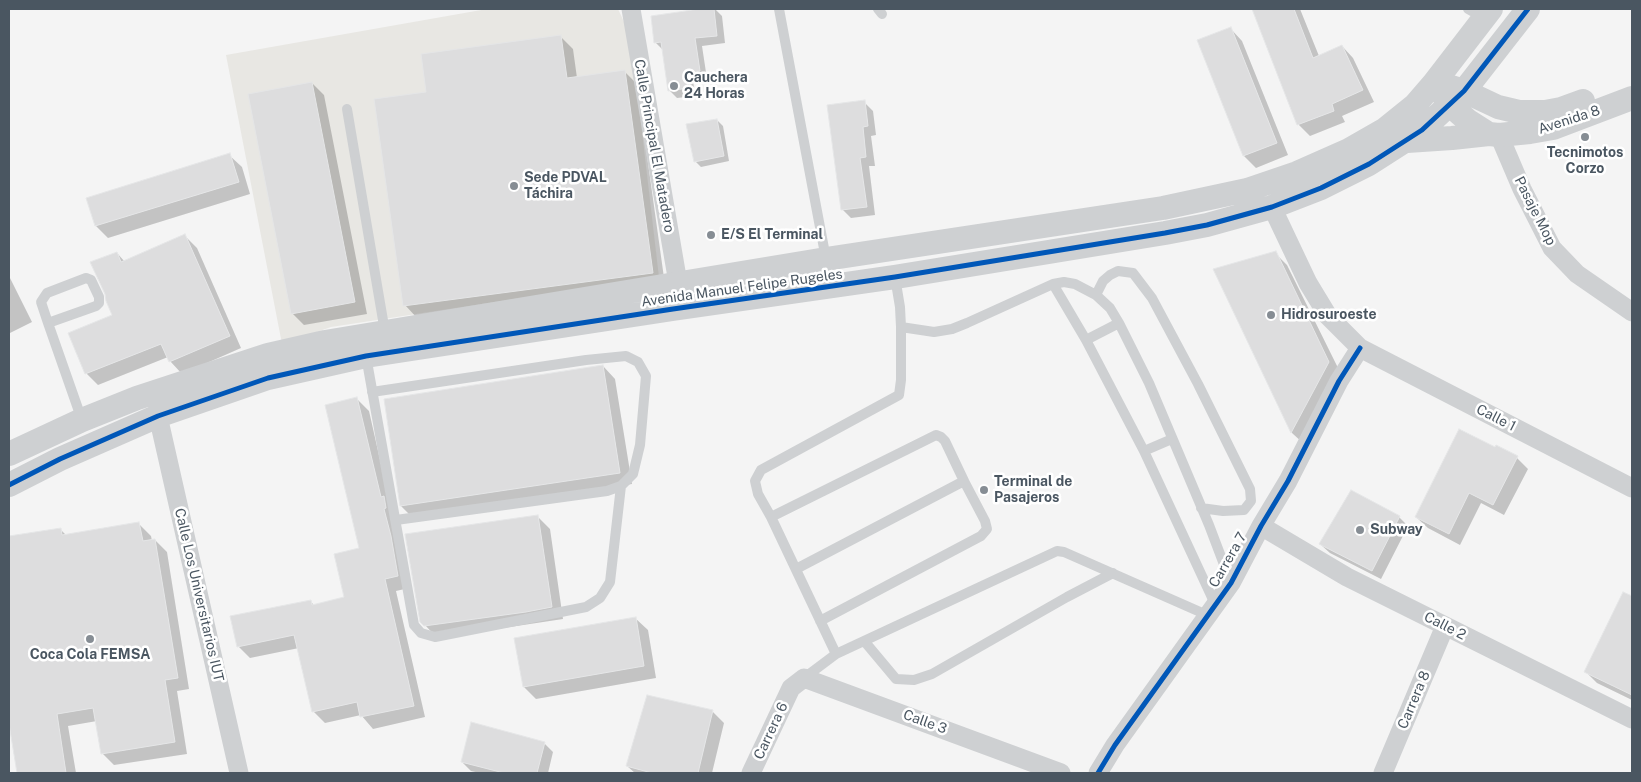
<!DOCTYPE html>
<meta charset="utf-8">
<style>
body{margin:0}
#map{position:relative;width:1641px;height:782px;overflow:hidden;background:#f4f4f4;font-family:"Public Sans",sans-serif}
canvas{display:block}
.frame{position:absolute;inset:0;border:10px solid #4a5661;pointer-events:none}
</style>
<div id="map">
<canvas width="1641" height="782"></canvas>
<div class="frame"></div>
</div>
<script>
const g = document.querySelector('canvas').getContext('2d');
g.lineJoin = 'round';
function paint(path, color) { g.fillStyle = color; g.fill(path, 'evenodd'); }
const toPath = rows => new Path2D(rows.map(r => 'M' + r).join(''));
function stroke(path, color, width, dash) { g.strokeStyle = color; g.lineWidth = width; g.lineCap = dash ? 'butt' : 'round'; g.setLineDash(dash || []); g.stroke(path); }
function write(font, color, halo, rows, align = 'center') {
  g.font = font + ' "Public Sans",sans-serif'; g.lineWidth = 5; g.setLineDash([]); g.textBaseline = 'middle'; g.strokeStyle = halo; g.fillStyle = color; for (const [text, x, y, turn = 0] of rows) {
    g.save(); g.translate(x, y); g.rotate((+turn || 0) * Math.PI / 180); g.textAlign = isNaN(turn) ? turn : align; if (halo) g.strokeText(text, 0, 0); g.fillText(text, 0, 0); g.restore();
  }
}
const commercial = toPath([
 [487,9,618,9,631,37,659,277,331,327,282,344,226,55]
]);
const shadow = toPath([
 [707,9,715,9,722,16,725,43,702,46,707,79,693,80,695,96,677,98,669,90,664,51,655,42,652,17],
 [1261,9,1300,9,1319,56,1342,46,1353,58,1374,102,1342,116,1345,122,1310,136,1298,124,1254,11],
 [1230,28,1242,41,1288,155,1256,168,1244,156,1199,41],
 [561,37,573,49,577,78,625,72,637,84,665,285,417,318,405,305,427,93],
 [312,83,324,95,367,314,304,325,292,313],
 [864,102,873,111,876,135,871,136,875,166,869,166,875,215,851,218,842,209],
 [717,120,723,126,729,161,701,167,695,161],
 [229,155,242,167,250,194,108,238,96,226],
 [185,236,197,248,241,348,182,374,170,361,168,357,98,385,86,373,113,316,117,253,125,262],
 [1275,253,1287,265,1341,374,1304,444,1292,433,1215,270],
 [9,276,32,322,10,333,9,333],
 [603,366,615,379,632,484,413,518,401,506],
 [357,399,369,411,409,588,396,591,425,717,373,729,361,715,325,723,313,711,299,648,250,658,238,646,310,601,314,605,345,598,360,549],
 [1517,458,1528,469,1504,515,1481,503,1460,545,1428,528,1416,517],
 [538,517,550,529,563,619,437,638,425,625],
 [1399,517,1408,526,1381,579,1330,553,1320,544],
 [139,524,151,536,152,541,155,540,167,552,189,689,177,691,187,754,114,765,102,753,97,721,68,726,76,773,18,773,9,716,9,538,60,529,66,535],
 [1624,593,1632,597,1632,700,1597,683,1586,672],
 [635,618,648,630,656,678,536,699,524,687],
 [712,711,724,723,712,773,635,773,627,766],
 [544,743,553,752,548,773,480,773,471,771,462,762]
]);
const building = toPath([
 [699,9,714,9,717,36,695,38,700,71,686,72,688,88,668,91,661,42,654,43,651,16,699,9],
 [1252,9,1294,9,1313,58,1342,45,1363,90,1332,104,1334,111,1297,125,1252,9],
 [1231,27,1277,143,1243,156,1197,40,1231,27],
 [561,35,567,78,625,70,653,273,403,306,374,99,426,92,421,54,561,35],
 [312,82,355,302,291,314,248,94,312,82],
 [865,100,868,126,863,127,866,157,860,158,867,207,841,210,827,105,865,100],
 [717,119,724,156,694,162,686,124,717,119],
 [230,153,239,182,95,226,86,198,230,153],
 [185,234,230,336,169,362,161,344,85,374,68,333,112,315,106,301,105,294,90,262,117,252,121,262,185,234],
 [1276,251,1329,362,1291,433,1213,269,1276,251],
 [603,365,620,473,400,506,384,399,603,365],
 [357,397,381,497,384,496,386,508,384,509,391,536,398,576,385,579,414,706,360,717,357,702,312,712,294,635,237,647,230,616,311,600,312,605,344,597,334,554,359,548,325,405,357,397],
 [1459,429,1495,447,1496,445,1518,456,1493,505,1469,493,1449,534,1415,517,1459,429],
 [1351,490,1400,516,1372,571,1319,544,1351,490],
 [538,515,552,607,526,612,424,626,420,622,405,534,538,515],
 [139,522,143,541,155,539,178,678,165,680,175,742,101,754,93,708,57,714,66,773,17,773,9,724,9,536,61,528,62,535,139,522],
 [1623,592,1632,596,1632,695,1584,672,1623,592],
 [636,617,644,666,523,687,514,638,636,617],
 [647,695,713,710,698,773,652,773,626,766,647,695],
 [471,722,545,742,537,773,504,773,461,762,471,722]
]);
const service = toPath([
 [779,9,826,259],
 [878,9,882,14],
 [1468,9,1484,18],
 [347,109,385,332],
 [1053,284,1086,340,1144,451,1215,604],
 [1096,295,1103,281,1110,275,1118,271,1133,273,1152,298,1198,384,1250,489,1251,501,1244,510,1223,511,1201,508],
 [48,323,96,306,99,303,99,297,91,280,86,278,47,293,41,302,48,323,82,420],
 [901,327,934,332,952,329,967,323,1053,284,1064,282,1075,284,1096,295,1110,308,1119,323,1149,383,1209,525,1231,583],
 [1086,340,1119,323],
 [366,356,414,625,421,633,435,637,586,607,600,598,610,582,621,486],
 [372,392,586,360,626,356,638,362,646,376,640,445,633,474,621,486,607,491,396,520],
 [1144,451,1172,439],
 [771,517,936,435,941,437,945,441,964,481],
 [796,569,964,481,985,521,987,529,981,536,820,621],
 [865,642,896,679,914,680,932,674,1067,597,1113,573],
 [836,654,771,517,758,494,755,481,761,470,899,395,901,380,901,327,900,307,895,277],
 [804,678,836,654,1057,551,1064,552,1207,615]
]);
const minor = toPath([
 [631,9,678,283],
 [1499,135,1522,189,1552,248,1577,274,1632,312],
 [1272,207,1308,283,1328,316,1360,348,1632,488],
 [158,416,239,773],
 [1261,526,1347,577,1632,719],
 [751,773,791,688,804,678,1061,773],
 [1098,773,1115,745,1231,583,1261,526,1288,481,1339,381,1360,348],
 [1383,773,1445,626]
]);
const tertiary = toPath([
 [1451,87,1464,91,1498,107,1519,112,1545,112,1561,109,1583,101],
 [1440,90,1449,104,1467,120,1489,134,1499,135,1530,132,1553,128,1632,98],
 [1407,141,1452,138,1489,134],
 [9,454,82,420,137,398,268,355,325,342,826,259,1163,208,1247,190,1297,173,1349,150,1384,130,1415,105,1434,83,1491,9],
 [9,485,60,459,158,416,268,378,366,356,673,309,895,277,1165,233,1207,225,1272,207,1321,188,1369,164,1422,130,1464,91,1528,9]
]);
const cycleway = toPath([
 [9,485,60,459,158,416,268,378,366,356,673,309,895,277,1165,233,1207,225,1272,207,1321,188,1369,164,1422,130,1464,91,1528,9],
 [1098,773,1115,745,1231,583,1261,526,1288,481,1339,381,1360,348]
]);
const markers = [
 [674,86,5,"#868d94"],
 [1585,137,5,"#868d94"],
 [514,186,5,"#868d94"],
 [711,235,5,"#868d94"],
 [1271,315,5,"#868d94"],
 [984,490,5,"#868d94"],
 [1360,530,5,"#868d94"],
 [90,639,5,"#868d94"]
];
const poiNames = [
 ["Cauchera",684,78],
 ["24 Horas",684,94],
 ["Tecnimotos",1585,153,"center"],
 ["Corzo",1585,169,"center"],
 ["Sede PDVAL",524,178],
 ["Táchira",524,194],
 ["E/S El Terminal",721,235],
 ["Hidrosuroeste",1281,315],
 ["Terminal de",994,482],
 ["Pasajeros",994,498],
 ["Subway",1370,530],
 ["Coca Cola FEMSA",90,655,"center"]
];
const streetNames = [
 ["Avenida 8",1569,120,-18],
 ["Calle Principal El Matadero",654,146,80],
 ["Pasaje Mop",1535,211,63],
 ["Avenida Manuel Felipe Rugeles",742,288,-8],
 ["Calle 1",1496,418,27],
 ["Carrera 7",1228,560,-60],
 ["Calle Los Universitarios IUT",199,595,77],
 ["Calle 2",1445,626,27],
 ["Carrera 8",1414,700,-67],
 ["Calle 3",925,722,20],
 ["Carrera 6",771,731,-65]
];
paint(commercial, '#e8e7e3');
paint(shadow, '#0003');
paint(building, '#ddddde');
stroke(building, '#e5e6e7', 1);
stroke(service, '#ced0d2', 10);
stroke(minor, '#ced0d2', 19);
stroke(tertiary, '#ced0d2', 24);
stroke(cycleway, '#0057b8', 5);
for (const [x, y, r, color] of markers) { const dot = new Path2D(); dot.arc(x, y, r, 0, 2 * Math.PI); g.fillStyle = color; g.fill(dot); stroke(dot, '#fff', 2); }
write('bold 14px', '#4a5661', '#fff', poiNames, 'left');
write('14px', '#4a5661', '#fff', streetNames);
</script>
